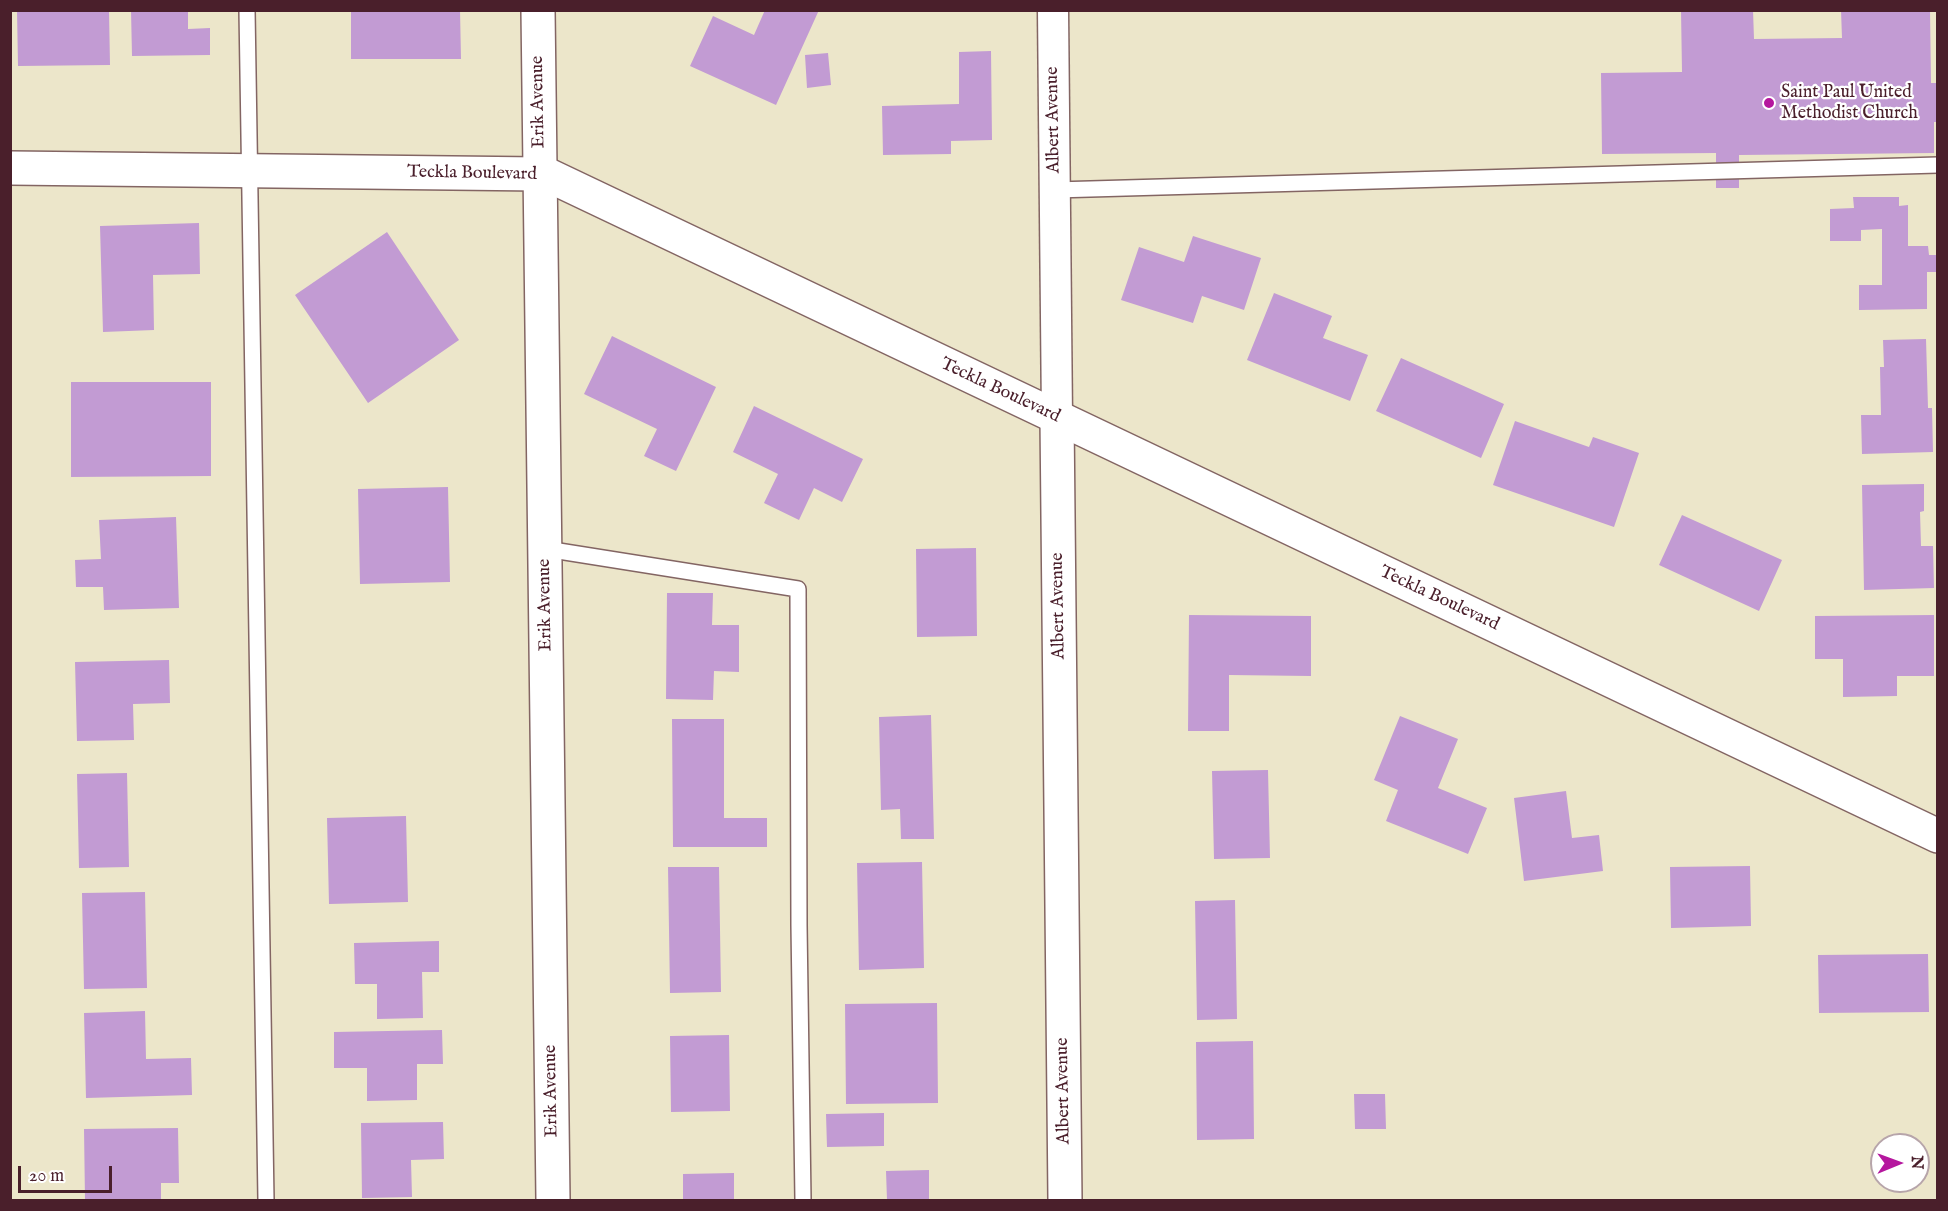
<!DOCTYPE html>
<style>
body{margin:0}
#map{position:relative;width:1948px;height:1211px;overflow:hidden;background:#ece6ca;font-family:"IM FELL English",serif}
canvas{display:block}
.frame{position:absolute;inset:0;border:12px solid #4a1f2b;pointer-events:none}
.north{position:absolute;left:1870px;top:1133px;width:60px;height:60px;box-sizing:border-box;background:#fff;border:2px solid #b7a5aa;border-radius:50%;rotate:89deg;font-size:16px;font-weight:700;line-height:24px;text-align:center;color:#4a1f2b}
.north::after{content:'';display:block;margin:auto;width:21px;height:27px;background:#b5179e;clip-path:polygon(50% 0,100% 100%,50% 72%,0 100%)}
.scale{position:absolute;left:18px;top:1166px;width:94px;height:27px;box-sizing:border-box;border:3px solid #4a1f2b;border-top:0;padding-left:8px;font-size:18px;line-height:21px;white-space:nowrap;color:#4a1f2b;-webkit-text-stroke:4px #fff;paint-order:stroke}
</style>
<div id="map">
<canvas width="1948" height="1211"></canvas>
<div class="frame"></div>
<div class="north">N</div>
<div class="scale">20 m</div>
</div>
<script>
const g = document.querySelector('canvas').getContext('2d');
g.lineJoin = 'round';
function paint(path, color) { g.fillStyle = color; g.fill(path, 'evenodd'); }
const toPath = rows => new Path2D(rows.map(r => 'M' + r).join(''));
function stroke(path, color, width, dash) { g.strokeStyle = color; g.lineWidth = width; g.lineCap = dash ? 'butt' : 'round'; g.setLineDash(dash || []); g.stroke(path); }
function write(font, color, halo, rows, align = 'center') {
  g.font = font + ' "IM FELL English",serif'; g.lineWidth = 4.5; g.setLineDash([]); g.textBaseline = 'middle'; g.strokeStyle = halo; g.fillStyle = color; for (const [text, x, y, turn = 0] of rows) {
    g.save(); g.translate(x, y); g.rotate((+turn || 0) * Math.PI / 180); g.textAlign = isNaN(turn) ? turn : align; if (halo) g.strokeText(text, 0, 0); g.fillText(text, 0, 0); g.restore();
  }
}
const building = toPath([
 [17,10,109,10,110,65,18,66],
 [131,10,188,10,188,29,210,28,210,55,132,56],
 [351,10,460,10,461,59,351,59],
 [765,10,819,10,776,105,690,66,713,16,754,35],
 [1681,10,1753,10,1754,39,1842,38,1841,10,1930,10,1931,83,1938,83,1938,122,1934,122,1934,153,1739,155,1739,188,1716,188,1716,153,1602,154,1601,73,1682,72],
 [991,51,992,140,951,141,951,154,883,155,882,106,959,104,959,52],
 [828,53,831,85,807,88,805,55],
 [1853,197,1899,197,1899,206,1908,205,1908,246,1928,246,1929,255,1936,255,1936,272,1927,272,1927,309,1859,310,1859,285,1882,285,1882,229,1861,230,1861,241,1830,241,1830,209,1854,208],
 [199,223,200,274,153,275,154,330,103,332,100,226],
 [387,232,459,340,368,403,295,295],
 [1193,236,1261,258,1244,310,1202,296,1193,323,1121,300,1139,247,1184,262],
 [1274,293,1332,316,1323,338,1368,355,1350,401,1247,360],
 [612,336,716,387,676,471,644,456,657,429,584,394],
 [1926,339,1928,408,1932,408,1933,452,1862,454,1861,415,1881,415,1880,367,1884,367,1883,340],
 [1401,358,1504,404,1481,458,1376,411],
 [71,382,211,382,211,476,71,477],
 [754,406,863,459,842,502,814,488,799,520,764,503,778,474,733,452],
 [1515,421,1589,447,1593,437,1639,453,1614,527,1493,485],
 [1924,484,1924,511,1920,512,1921,546,1933,546,1934,588,1864,590,1862,485],
 [448,487,450,582,360,584,358,489],
 [1682,515,1782,560,1759,611,1659,565],
 [176,517,179,608,104,610,103,587,76,587,75,560,101,559,99,520],
 [976,548,977,636,917,637,916,549],
 [667,593,713,593,712,625,739,625,739,672,714,671,713,700,666,699],
 [1189,615,1311,616,1311,676,1229,675,1229,731,1188,731],
 [1934,615,1934,676,1897,676,1897,696,1843,697,1843,659,1815,659,1815,616],
 [169,660,170,703,133,704,134,740,77,741,75,662],
 [931,715,934,839,901,839,900,809,881,810,879,717],
 [1400,716,1458,739,1438,788,1487,808,1468,854,1386,821,1398,790,1374,780],
 [672,719,724,719,724,818,767,818,767,847,673,847],
 [1268,770,1270,858,1214,859,1212,771],
 [127,773,129,867,79,868,77,774],
 [1566,791,1572,838,1599,835,1603,871,1524,881,1514,798],
 [406,816,408,902,329,904,327,818],
 [922,862,924,968,859,970,857,863],
 [1750,866,1751,926,1671,928,1670,867],
 [668,867,719,867,721,992,670,993],
 [145,892,147,988,84,989,82,893],
 [1235,900,1237,1019,1197,1020,1195,901],
 [439,941,439,972,422,972,423,1018,377,1019,377,984,355,984,354,943],
 [1928,954,1929,1012,1819,1013,1818,955],
 [937,1003,938,1103,846,1104,845,1004],
 [145,1011,146,1059,191,1058,192,1095,86,1098,84,1013],
 [442,1030,443,1064,417,1064,417,1100,367,1101,367,1068,334,1068,334,1032],
 [729,1035,730,1111,671,1112,670,1036],
 [1253,1041,1254,1139,1197,1140,1196,1042],
 [1354,1094,1385,1094,1386,1129,1355,1129],
 [884,1113,884,1146,827,1147,826,1114],
 [443,1122,444,1159,411,1160,412,1197,362,1198,361,1123],
 [178,1128,179,1183,161,1183,161,1200,85,1200,84,1129],
 [929,1170,929,1200,887,1200,886,1171],
 [734,1173,734,1200,683,1200,683,1174]
]);
const service = toPath([
 [247,10,266,1200],
 [1055,190,1938,165],
 [546,549,798,589,799,925,803,1200]
]);
const minor = toPath([
 [1053,10,1057,418]
]);
const tertiary = toPath([
 [538,10,553,1200],
 [1057,418,1065,1200]
]);
const secondary = toPath([
 [10,168,540,174,550,176,1938,836]
]);
const markers = [
 [1769,103,6,"#b5179e"]
];
const poiNames = [
 ["Saint Paul United",1781,93],
 ["Methodist Church",1781,114]
];
const streetNames = [
 ["Erik Avenue",539,102,-91],
 ["Albert Avenue",1054,120,-91],
 ["Teckla Boulevard",472,174,1],
 ["Teckla Boulevard",1000,391,25],
 ["Teckla Boulevard",1439,599,25],
 ["Erik Avenue",546,605,-91],
 ["Albert Avenue",1059,606,-91],
 ["Erik Avenue",552,1091,-91],
 ["Albert Avenue",1064,1091,-91]
];
paint(building, '#c29bd3');
stroke(service, '#836563', 18);
stroke(minor, '#836563', 33);
stroke(tertiary, '#836563', 36);
stroke(secondary, '#836563', 36);
stroke(service, '#fff', 15);
stroke(minor, '#fff', 30);
stroke(tertiary, '#fff', 33);
stroke(secondary, '#fff', 33);
for (const [x, y, r, color] of markers) { const dot = new Path2D(); dot.arc(x, y, r, 0, 2 * Math.PI); g.fillStyle = color; g.fill(dot); stroke(dot, '#fff', 2); }
write('18px', '#4a1f2b', '#fff', poiNames, 'left');
write('18px', '#4a1f2b', '#fff', streetNames);
</script>
